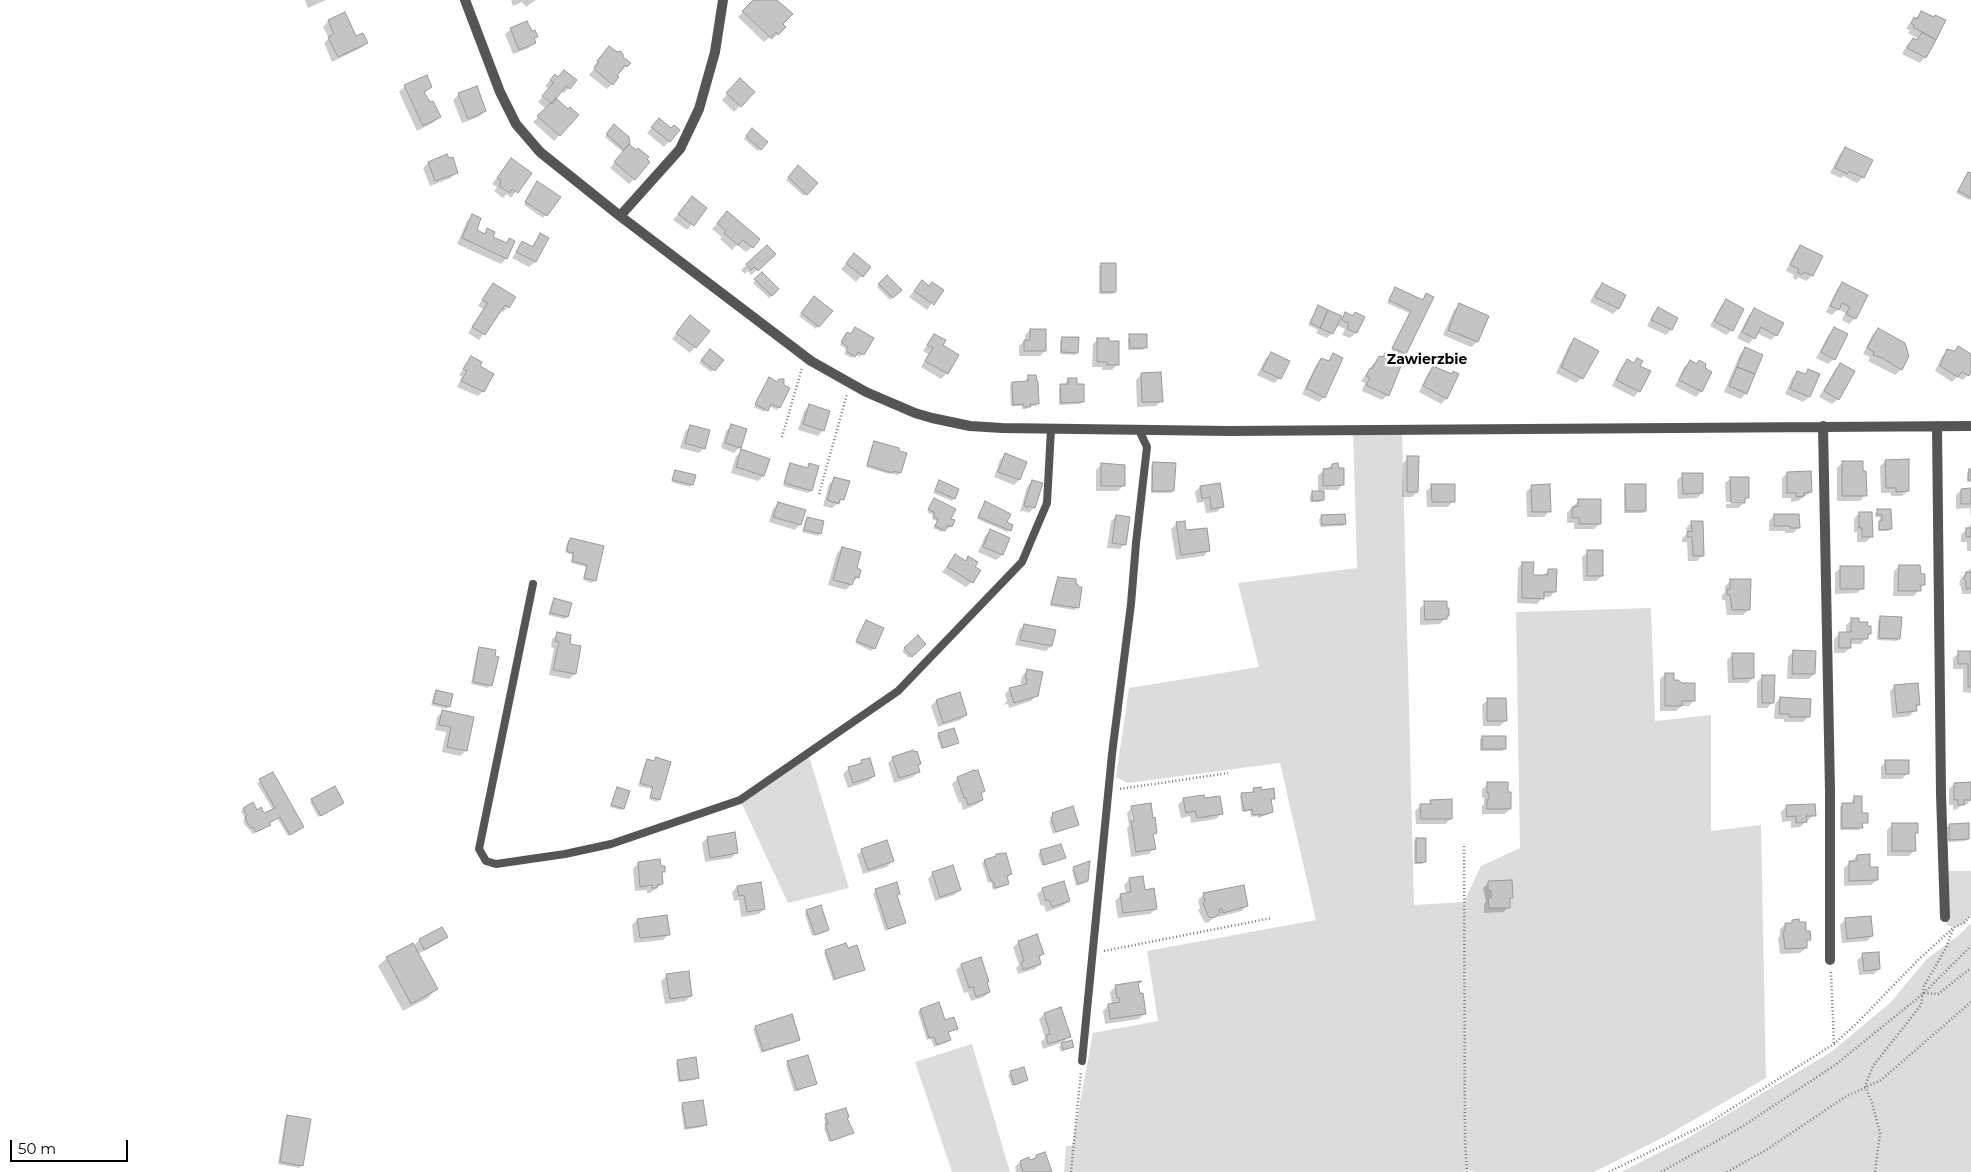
<!DOCTYPE html>
<style>
body{margin:0}
#map{position:relative;width:1971px;height:1172px;overflow:hidden;background:#fff;font-family:Montserrat,sans-serif}
canvas{display:block}
.scale{position:absolute;left:10px;top:1140px;width:118px;height:22px;box-sizing:border-box;border:2px solid #000;border-top:0;padding-left:6px;font-size:15px;line-height:18px;white-space:nowrap;color:#000;-webkit-text-stroke:4px #fff;paint-order:stroke}
</style>
<div id="map">
<canvas width="1971" height="1172"></canvas>
<div class="scale">50 m</div>
</div>
<script>
const g = document.querySelector('canvas').getContext('2d');
g.lineJoin = 'round';
function paint(path, color) { g.fillStyle = color; g.fill(path, 'evenodd'); }
const toPath = rows => new Path2D(rows.map(r => 'M' + r).join(''));
function stroke(path, color, width, dash) { g.strokeStyle = color; g.lineWidth = width; g.lineCap = dash ? 'butt' : 'round'; g.setLineDash(dash || []); g.stroke(path); }
function write(font, color, halo, rows, align = 'center') {
  g.font = font + ' Montserrat,sans-serif'; g.lineWidth = 5; g.setLineDash([]); g.textBaseline = 'middle'; g.strokeStyle = halo; g.fillStyle = color; for (const [text, x, y, turn = 0] of rows) {
    g.save(); g.translate(x, y); g.rotate((+turn || 0) * Math.PI / 180); g.textAlign = isNaN(turn) ? turn : align; if (halo) g.strokeText(text, 0, 0); g.fillText(text, 0, 0); g.restore();
  }
}
const green = toPath([
 [1353,431,1402,431,1414,905,1464,902,1481,866,1520,848,1516,612,1651,608,1655,721,1711,715,1711,831,1761,825,1766,1078,1664,1137,1594,1172,1476,1172,1467,1170,1463,1172,1064,1172,1066,1146,1072,1146,1093,1033,1158,1021,1147,951,1316,920,1280,763,1128,783,1116,777,1129,688,1259,667,1238,583,1357,568],
 [808,753,849,888,788,903,740,800],
 [1942,871,1971,871,1971,915,1964,923,1953,928,1947,925,1945,917],
 [1971,923,1971,1172,1621,1172,1686,1139,1831,1052,1890,1003,1927,959,1959,935],
 [972,1044,1010,1172,952,1172,915,1062]
]);
const shadow = toPath([
 [305,0,326,0,308,8],
 [511,0,536,0,526,7,522,2,513,6],
 [754,0,776,0,781,24,784,27,772,40,770,37,764,42,738,17],
 [1922,12,1925,57,1920,63,1902,54,1907,45,1913,39,1915,41,1917,38,1908,33,1910,30,1906,29,1909,24],
 [344,14,355,38,366,43,361,48,332,62,324,43,329,38,323,27,328,21],
 [511,29,537,36,534,40,535,42,529,48,513,54,505,34],
 [609,47,626,66,621,72,620,70,612,84,607,89,589,75,595,68,593,67],
 [555,75,569,88,564,93,560,91,554,98,568,110,577,115,554,141,533,122,546,109,538,102,549,89,545,86],
 [426,77,431,87,424,93,429,104,439,116,434,122,417,131,399,92,404,87],
 [740,80,753,92,734,112,722,100],
 [459,94,485,111,479,117,462,123,453,100],
 [654,125,679,131,664,147,647,133],
 [614,126,627,144,634,179,629,184,610,168,623,152,605,137],
 [752,130,766,142,758,151,744,139],
 [1846,148,1863,177,1857,183,1843,176,1841,178,1830,173,1840,154],
 [511,160,530,174,511,198,507,194,503,198,494,191,497,187,492,184],
 [428,163,456,172,451,178,430,186,423,168],
 [798,167,816,183,804,196,786,180],
 [1968,173,1971,175,1971,199,1969,200,1956,193],
 [535,185,559,198,543,218,524,205],
 [692,198,706,208,687,230,673,220],
 [473,216,475,230,483,234,488,230,491,238,505,244,509,240,506,258,501,264,457,244,467,221],
 [722,218,752,247,746,252,737,245,732,250,720,239,722,237,712,229],
 [541,235,547,238,535,262,529,267,512,258,523,242,531,247],
 [767,246,769,260,751,275,748,271,745,274,741,270],
 [1800,247,1821,257,1812,276,1806,281,1798,277,1796,280,1793,278,1794,275,1786,271,1795,252],
 [849,260,869,267,856,282,841,269],
 [1101,264,1115,292,1113,294,1099,294,1099,266],
 [762,273,778,289,769,298,753,283],
 [887,277,900,290,890,300,877,287],
 [922,282,929,287,942,290,927,310,909,297],
 [493,284,508,307,503,312,500,310,479,340,468,333,483,309,478,306],
 [1842,284,1855,318,1849,324,1842,320,1845,313,1838,309,1832,315,1826,312,1837,289],
 [1602,285,1618,309,1613,314,1590,302,1596,290],
 [1393,291,1422,301,1426,295,1403,356,1391,350,1409,313,1387,303],
 [811,300,831,311,816,329,799,316],
 [1726,300,1732,330,1726,335,1710,326,1721,306],
 [1460,305,1477,342,1471,347,1443,335,1454,310],
 [1318,307,1338,321,1346,314,1352,317,1355,314,1363,317,1356,333,1350,338,1342,335,1345,329,1336,325,1332,333,1327,338,1316,333,1318,330,1308,325],
 [1658,309,1677,318,1671,330,1666,335,1647,326,1653,314],
 [1754,310,1776,335,1771,340,1757,333,1749,344,1737,338,1749,315],
 [685,322,708,331,690,353,672,339],
 [1835,328,1834,359,1828,364,1816,358,1829,334],
 [1030,330,1045,351,1040,356,1019,356,1019,346,1025,340,1025,335],
 [1878,330,1908,356,1901,370,1895,375,1868,361,1870,357,1863,354,1872,335],
 [934,335,941,346,957,355,947,373,941,379,921,367,928,354,923,351],
 [845,336,872,339,860,357,855,354,852,358,844,354,847,350,840,345],
 [1130,336,1145,347,1143,350,1128,350,1128,338],
 [1062,338,1077,352,1075,355,1060,354,1060,341],
 [1098,339,1117,365,1112,370,1102,370,1102,367,1092,367,1093,344],
 [1574,340,1582,378,1576,383,1556,373,1569,345],
 [1958,348,1971,360,1971,370,1963,380,1957,377,1952,382,1935,371,1942,356,1948,350,1954,352],
 [1745,349,1746,393,1741,399,1724,392,1740,354],
 [708,353,722,360,711,372,699,363],
 [1271,353,1280,378,1274,383,1257,375,1266,358],
 [1333,354,1324,397,1319,402,1302,394,1316,365,1321,359,1327,362],
 [1385,355,1390,362,1388,395,1382,400,1362,391,1365,383,1361,381,1374,363],
 [471,358,478,366,483,391,478,396,457,387,462,377,459,375],
 [1637,360,1639,367,1639,391,1634,397,1612,386,1622,366,1627,361,1633,364],
 [1690,362,1701,391,1696,397,1675,386,1684,367],
 [1840,364,1838,399,1832,404,1819,397,1835,370],
 [1433,367,1446,399,1441,404,1419,392,1428,373],
 [1809,371,1818,375,1809,397,1803,402,1785,394,1792,378,1798,372,1805,375],
 [1142,374,1161,401,1156,406,1137,407,1136,380],
 [1029,377,1038,403,1036,406,1029,406,1027,409,1022,409,1022,406,1011,406,1010,386,1012,383,1026,383,1026,379],
 [769,379,788,389,777,410,769,406,764,412,754,407],
 [1068,379,1083,402,1080,404,1059,405,1059,388,1061,386,1066,385,1066,382],
 [809,406,823,430,818,436,798,430,804,411],
 [690,426,704,448,699,453,680,448,685,432],
 [731,426,740,447,734,453,721,448,726,431],
 [875,442,900,472,898,475,890,473,889,474,866,467,872,445],
 [742,451,768,460,763,476,758,481,731,473,736,456],
 [1006,454,1019,480,1014,485,994,477,1000,460],
 [1408,458,1417,492,1412,497,1402,497,1403,463],
 [1886,461,1908,491,1902,496,1891,496,1891,493,1881,493,1880,466],
 [1842,463,1865,495,1860,501,1837,501,1837,468],
 [791,464,807,469,810,464,818,467,811,491,808,493,783,486,788,467],
 [1102,464,1123,486,1118,491,1096,491,1096,470],
 [1153,464,1173,490,1171,493,1151,493,1151,466],
 [1332,465,1343,484,1338,490,1322,490,1323,500,1320,502,1310,502,1310,495,1312,493,1318,492,1318,475],
 [1969,470,1971,470,1971,482,1967,482,1967,473],
 [676,471,692,484,690,487,671,482],
 [1787,473,1811,492,1798,501,1791,502,1791,498,1782,498,1782,478],
 [1683,475,1702,493,1697,498,1678,499,1677,480],
 [835,478,843,499,832,508,823,506,829,484],
 [1731,478,1748,497,1739,508,1726,508,1726,504,1741,504,1743,502,1726,502,1725,483],
 [1032,481,1034,507,1029,513,1023,511,1020,512,1027,487],
 [939,482,954,498,952,501,933,493],
 [1626,485,1645,511,1643,513,1624,513,1624,488],
 [1432,486,1453,501,1448,507,1427,507,1426,491],
 [1532,486,1549,511,1544,517,1527,517,1526,492],
 [1200,487,1222,506,1217,512,1206,513,1204,502,1197,503,1195,492],
 [1961,490,1971,490,1971,518,1970,508,1956,509,1956,495],
 [934,499,949,519,951,526,948,529,946,527,942,532,933,528,937,521,932,519,933,515,927,512],
 [1579,500,1600,523,1594,529,1574,529,1574,523,1567,523,1567,513],
 [778,503,800,524,795,530,769,522,773,509],
 [985,503,1006,523,1010,530,1007,532,977,519],
 [1889,510,1890,529,1888,531,1878,531,1880,517,1875,517,1875,513,1878,511],
 [1859,513,1872,536,1866,542,1857,542,1857,532,1854,533,1854,519],
 [1774,515,1798,528,1793,533,1785,533,1785,531,1769,531,1769,521],
 [1116,516,1125,544,1120,549,1107,548,1111,521],
 [1322,516,1345,524,1342,526,1320,527,1319,519],
 [807,518,820,533,818,536,802,532,805,520],
 [1692,522,1703,555,1697,561,1688,561,1687,542,1682,542,1682,538,1687,534,1686,528],
 [1177,523,1185,532,1209,550,1204,556,1176,560,1171,529],
 [1971,524,1971,551,1967,551,1967,542,1961,542,1961,535],
 [990,531,1009,538,1002,555,996,560,978,552,985,536],
 [570,541,602,547,595,580,592,583,583,580,586,567,571,563,572,555,565,552,567,543],
 [842,548,855,569,859,570,857,578,846,590,828,585,837,553],
 [1588,552,1602,576,1596,581,1583,581,1582,557],
 [955,556,965,562,969,558,972,582,966,587,942,572],
 [1523,563,1532,577,1542,576,1548,571,1555,591,1550,597,1543,597,1537,604,1517,603,1518,568],
 [1899,566,1919,575,1923,585,1914,596,1893,596,1894,571],
 [1840,568,1863,588,1857,593,1835,594,1835,573],
 [1971,568,1971,594,1962,594,1961,587,1959,584,1961,578],
 [1059,578,1077,607,1075,610,1050,606,1056,581],
 [1731,580,1748,610,1743,615,1727,615,1725,600,1722,600,1722,595,1725,592,1725,586],
 [554,599,567,617,565,619,548,615,552,602],
 [1425,603,1448,615,1440,624,1420,625,1420,608],
 [1881,618,1899,638,1897,641,1877,640,1878,620],
 [1852,620,1866,628,1870,633,1861,644,1850,644,1850,648,1844,653,1834,653,1834,639,1840,633,1846,633,1846,625],
 [866,622,874,648,871,651,855,643],
 [1024,625,1051,646,1046,651,1015,645,1019,630],
 [558,634,568,645,575,674,569,679,549,675,554,648,551,647,552,639],
 [918,637,925,644,909,658,902,651],
 [479,648,490,685,488,688,471,684,477,651],
 [1793,652,1814,674,1809,679,1787,679,1788,657],
 [1971,652,1971,693,1963,692,1963,669,1953,669,1953,658,1959,653],
 [1733,654,1753,678,1748,683,1728,683,1727,660],
 [1028,670,1037,695,1031,701,1009,708,1008,704,1003,705,1007,701,1005,694,1010,689,1022,686,1023,684,1020,684,1022,676],
 [1665,674,1694,700,1689,706,1681,706,1676,711,1660,711,1660,679],
 [1763,676,1772,703,1767,708,1757,708,1757,682],
 [1895,686,1919,704,1910,716,1892,718,1890,691],
 [436,691,449,706,446,709,431,705,434,694],
 [1780,698,1809,716,1803,722,1784,722,1784,719,1774,719,1775,704],
 [1488,700,1506,720,1500,726,1483,726,1482,705],
 [936,701,966,715,960,720,938,727,931,706],
 [443,711,466,751,460,756,442,752,446,732,435,730,437,717],
 [939,734,957,742,941,749,937,736],
 [1482,737,1504,749,1502,751,1480,751,1480,739],
 [893,758,920,764,917,767,919,771,913,777,894,783,888,763],
 [656,759,659,799,657,802,649,799,652,789,638,786,645,763,647,760,654,761],
 [862,761,874,776,869,781,848,788,843,774,849,768,857,766],
 [1886,761,1908,773,1902,779,1881,779,1881,767],
 [273,774,303,827,288,836,277,818,268,823,267,827,253,834,245,825,243,820,245,818,241,811,252,804,257,811,264,815,273,810,257,783],
 [958,778,984,791,980,795,982,800,976,805,963,810,961,802,959,803,952,784],
 [1488,784,1507,794,1510,809,1505,814,1482,814,1482,806,1484,804,1484,798,1482,798,1482,789],
 [1954,784,1971,784,1971,800,1966,805,1962,805,1957,809,1953,810,1953,805,1949,805,1949,789],
 [617,788,623,808,621,810,610,807],
 [1254,789,1274,798,1270,801,1272,812,1269,814,1258,818,1257,816,1251,817,1250,811,1242,812,1240,796,1242,794,1252,793],
 [1854,798,1861,815,1867,822,1861,824,1859,830,1840,830,1840,807,1842,804,1852,804,1852,800],
 [1184,799,1203,800,1221,814,1216,819,1191,823,1190,816,1181,818,1178,805],
 [312,800,343,803,318,817,310,802],
 [1431,801,1451,818,1446,824,1416,824,1415,811,1421,805,1427,805],
 [1787,806,1814,815,1800,827,1791,828,1791,821,1782,822,1781,812],
 [1132,807,1156,833,1152,836,1154,849,1149,854,1131,857,1127,828,1129,826,1127,813],
 [1131,810,1133,810,1136,827,1133,827],
 [1073,808,1078,824,1053,834,1049,821,1051,820,1050,817],
 [1893,824,1917,832,1914,836,1914,851,1909,856,1887,856,1887,830],
 [1950,825,1968,839,1966,841,1948,842,1947,827],
 [707,838,736,853,731,858,705,862,702,843],
 [1416,839,1425,862,1422,864,1414,864,1414,841],
 [862,850,892,861,887,867,863,874,857,855],
 [1041,851,1064,858,1042,866,1038,854],
 [1857,856,1877,880,1871,885,1844,886,1844,868],
 [985,861,1011,874,1006,877,1008,883,1005,886,993,890,991,882,988,883,982,863],
 [638,863,660,868,664,871,661,874,662,884,650,893,647,893,647,890,635,891,633,869],
 [1074,868,1087,880,1085,883,1076,886,1072,870],
 [933,873,960,890,954,895,935,901,928,879],
 [1130,879,1144,891,1156,909,1150,914,1118,918,1115,901,1121,895,1126,894,1124,885],
 [1489,882,1512,897,1509,900,1509,907,1503,912,1484,913,1484,904,1486,902,1483,888],
 [896,884,899,893,896,896,905,923,885,931,873,893],
 [737,887,764,909,759,914,741,917,739,900,734,901,732,892],
 [1043,889,1069,901,1063,906,1046,912,1044,905,1041,906,1037,894],
 [1203,895,1247,905,1242,911,1218,917,1217,914,1209,922,1205,923,1198,910,1200,908,1198,900],
 [807,911,828,930,826,932,812,936,805,914],
 [637,920,669,934,663,940,634,943,632,925],
 [1845,920,1872,936,1867,941,1842,943,1840,925],
 [1793,921,1805,932,1809,939,1806,943,1806,948,1800,953,1780,954,1778,938,1780,936,1780,929,1786,924,1790,924],
 [441,929,446,937,441,942,418,954,436,989,428,998,403,1011,378,966,387,958,413,946,419,940],
 [1019,942,1042,954,1038,958,1040,964,1035,969,1018,974,1016,968,1019,965,1013,947],
 [826,951,863,969,833,981,824,953],
 [1863,955,1879,969,1874,974,1859,975,1857,960],
 [980,959,989,992,984,997,971,1001,968,992,964,993,956,970,961,965],
 [667,975,691,995,686,1001,665,1004,661,981],
 [1116,986,1145,1013,1139,1019,1105,1024,1103,1011,1108,1005,1112,1005,1110,992],
 [1061,1009,1069,1036,1064,1042,1043,1049,1041,1042,1045,1038,1039,1019,1044,1014],
 [920,1010,956,1029,947,1033,950,1040,947,1042,934,1047,931,1039,927,1040,918,1012],
 [756,1027,798,1040,796,1042,761,1053,753,1029],
 [1061,1045,1073,1046,1061,1052,1059,1047],
 [678,1061,698,1078,695,1080,678,1082,676,1063],
 [788,1062,816,1084,794,1092,786,1065],
 [1011,1072,1027,1080,1012,1086,1008,1075],
 [683,1104,705,1125,703,1127,684,1130,681,1107],
 [826,1115,846,1119,852,1133,829,1142,824,1128,826,1126,824,1118],
 [288,1117,302,1165,299,1168,278,1164,285,1119],
 [1036,1157,1050,1172,1016,1172,1015,1167,1020,1162,1033,1160]
]);
const building = toPath([
 [753,0,777,0,793,14,783,24,786,27,778,35,776,32,771,38,742,11,753,0],
 [1921,11,1934,17,1935,15,1946,20,1936,40,1913,27,1914,25,1911,23,1914,17,1917,19,1921,11],
 [345,12,356,36,363,33,368,43,338,57,328,37,334,34,328,20,345,12],
 [527,21,532,31,535,30,538,37,534,38,536,43,519,50,510,28,527,21],
 [1922,32,1936,40,1926,58,1907,48,1913,38,1917,40,1922,32],
 [609,46,617,52,620,51,623,54,623,57,631,63,627,67,625,65,617,76,619,77,613,85,594,69,599,62,597,61,609,46],
 [564,70,577,80,570,89,566,86,552,104,542,96,553,83,550,80,555,74,558,77,564,70],
 [427,75,432,87,424,92,430,102,433,101,441,117,423,126,404,85,427,75],
 [740,78,755,92,741,107,726,93,740,78],
 [477,86,486,111,468,119,458,93,477,86],
 [556,98,568,109,570,107,579,115,560,136,537,116,556,98],
 [659,118,671,128,674,125,680,130,670,142,651,127,659,118],
 [614,124,629,137,630,143,624,150,606,134,614,124],
 [752,128,768,142,761,150,746,136,752,128],
 [629,144,636,150,638,148,649,157,647,159,650,162,635,180,614,162,629,144],
 [1845,147,1873,160,1864,178,1849,171,1847,174,1835,168,1845,147],
 [447,154,449,158,453,157,458,173,435,181,428,162,447,154],
 [511,158,532,173,518,193,512,189,510,193,499,186,501,181,497,178,511,158],
 [798,165,818,183,807,195,788,177,798,165],
 [1968,172,1971,173,1971,198,1958,191,1968,172],
 [537,181,561,197,547,216,525,202,537,181],
 [692,196,707,208,694,226,678,214,692,196],
 [727,211,760,239,753,248,743,240,738,245,724,233,726,231,717,223,727,211],
 [472,214,481,218,477,230,485,234,487,228,495,232,493,237,507,243,509,238,515,241,507,259,462,238,472,214],
 [540,233,549,238,536,262,516,252,522,241,533,247,540,233],
 [767,245,776,254,758,271,754,267,751,270,746,264,767,245],
 [1800,245,1823,256,1813,276,1804,272,1802,275,1797,272,1799,269,1790,265,1800,245],
 [854,253,871,267,863,277,846,263,854,253],
 [1101,263,1116,263,1116,292,1101,292,1101,263],
 [762,272,779,289,772,296,754,279,762,272],
 [887,275,902,290,893,298,878,284,887,275],
 [922,280,929,286,932,282,944,290,934,305,914,291,922,280],
 [1842,282,1868,295,1856,319,1846,314,1850,307,1842,303,1839,310,1830,306,1842,282],
 [493,283,516,297,509,308,505,305,485,335,472,327,488,303,482,300,493,283],
 [1602,283,1626,295,1619,309,1595,297,1602,283],
 [1395,287,1423,300,1426,293,1434,297,1406,354,1392,348,1411,311,1389,300,1395,287],
 [814,296,833,311,819,327,801,313,814,296],
 [1726,299,1744,309,1733,331,1714,321,1726,299],
 [1459,303,1489,316,1478,342,1448,330,1459,303],
 [1318,305,1328,310,1320,328,1310,323,1318,305],
 [1658,307,1678,318,1672,330,1651,320,1658,307],
 [1754,308,1784,323,1777,336,1761,327,1755,339,1742,332,1754,308],
 [1328,310,1342,316,1333,334,1320,328,1328,310],
 [1345,312,1353,316,1355,312,1365,317,1357,333,1347,329,1349,324,1342,320,1345,312],
 [690,315,710,331,696,348,676,333,690,315],
 [855,327,874,338,864,355,858,352,855,357,846,351,848,347,841,342,847,332,851,334,855,327],
 [1834,327,1848,334,1835,360,1821,352,1834,327],
 [1878,328,1905,343,1909,356,1902,370,1882,358,1873,355,1874,352,1867,348,1878,328],
 [1030,329,1046,329,1046,351,1024,351,1024,340,1030,340,1030,329],
 [934,334,946,340,943,345,959,355,948,374,925,361,933,348,927,345,934,334],
 [1129,334,1147,334,1147,348,1130,348,1129,334],
 [1062,337,1079,337,1078,353,1061,352,1062,337],
 [1097,338,1109,338,1109,341,1119,341,1119,365,1107,365,1107,362,1097,362,1097,338],
 [1574,338,1599,351,1583,379,1561,367,1574,338],
 [1958,346,1971,354,1971,373,1969,376,1962,372,1958,377,1940,366,1947,349,1955,351,1958,346],
 [1745,347,1763,355,1755,374,1737,367,1745,347],
 [710,349,724,360,715,371,701,360,710,349],
 [1271,352,1290,361,1281,379,1262,370,1271,352],
 [1333,353,1343,358,1325,398,1306,388,1321,358,1329,361,1333,353],
 [1385,353,1394,358,1392,362,1401,366,1389,396,1366,385,1370,378,1366,376,1370,368,1372,369,1379,356,1383,357,1385,353],
 [471,356,482,362,480,366,494,374,484,392,461,381,467,371,463,369,471,356],
 [1637,358,1643,361,1640,366,1651,371,1640,392,1616,380,1627,359,1634,363,1637,358],
 [1690,360,1697,364,1699,360,1706,364,1705,368,1712,372,1702,392,1679,380,1690,360],
 [1840,363,1855,371,1839,400,1824,391,1840,363],
 [1433,366,1452,374,1453,371,1459,374,1447,399,1423,386,1433,366],
 [1737,367,1755,374,1747,394,1729,386,1737,367],
 [1808,369,1820,374,1810,397,1790,389,1797,371,1806,374,1808,369],
 [1161,372,1163,402,1142,402,1141,373,1161,372],
 [1028,375,1036,375,1037,381,1038,381,1039,404,1030,404,1031,407,1024,407,1023,404,1013,405,1012,382,1028,381,1028,375],
 [769,377,777,382,779,379,784,379,784,385,790,388,780,408,771,404,768,411,755,404,769,377],
 [1068,378,1077,378,1077,384,1084,384,1084,402,1061,403,1060,384,1068,384,1068,378],
 [809,404,830,411,824,431,803,424,809,404],
 [731,424,747,429,741,448,725,443,731,424],
 [690,425,710,430,705,449,685,443,690,425],
 [874,441,899,448,899,451,907,453,901,473,893,471,892,473,867,465,874,441],
 [741,449,770,459,764,476,736,467,741,449],
 [1005,453,1027,462,1020,480,998,472,1005,453],
 [1407,456,1419,456,1418,492,1407,492,1407,456],
 [1909,459,1909,491,1896,492,1896,488,1886,488,1885,460,1909,459],
 [1842,461,1863,461,1863,471,1866,471,1867,496,1842,496,1842,461],
 [1153,462,1176,463,1174,491,1152,491,1153,462],
 [790,463,808,468,809,463,819,466,812,491,784,483,790,463],
 [1101,463,1125,465,1125,486,1101,486,1101,463],
 [1338,463,1339,468,1344,468,1344,485,1323,486,1323,469,1332,468,1332,464,1338,463],
 [1969,469,1971,469,1971,480,1968,480,1969,469],
 [675,470,696,475,693,485,672,480,675,470],
 [1811,471,1812,492,1804,493,1804,496,1796,497,1796,493,1787,493,1787,472,1811,471],
 [1682,473,1703,473,1703,493,1683,494,1682,473],
 [834,477,850,481,844,500,840,499,839,504,827,500,834,477],
 [1730,477,1749,477,1749,498,1745,498,1745,503,1731,503,1730,477],
 [939,480,959,489,955,499,935,490,939,480],
 [1032,480,1043,483,1035,508,1028,506,1027,508,1024,505,1032,480],
 [1220,483,1224,507,1211,509,1210,497,1202,499,1200,486,1220,483],
 [1431,484,1455,484,1455,502,1432,502,1431,484],
 [1550,484,1551,512,1532,512,1531,485,1550,484],
 [1625,484,1646,484,1646,511,1626,511,1625,484],
 [1971,488,1971,504,1961,504,1961,489,1971,488],
 [1312,491,1324,491,1324,500,1312,501,1312,491],
 [934,498,956,509,951,519,955,520,952,527,948,525,945,531,935,526,938,519,933,516,935,513,928,509,934,498],
 [1578,499,1601,499,1601,524,1579,524,1579,518,1572,518,1572,507,1578,506,1578,499],
 [985,501,1011,514,1007,522,1013,525,1011,531,978,517,985,501],
 [778,502,806,510,801,525,773,517,778,502],
 [1877,509,1891,509,1892,529,1879,530,1879,521,1882,521,1882,515,1877,515,1877,509],
 [1859,512,1872,512,1873,537,1862,537,1862,528,1859,528,1859,512],
 [1345,514,1346,524,1322,525,1321,515,1345,514],
 [1774,514,1799,514,1800,528,1790,528,1790,526,1774,526,1774,514],
 [1116,515,1130,517,1126,545,1112,543,1116,515],
 [807,517,824,521,821,534,804,530,807,517],
 [1185,521,1186,530,1207,528,1210,551,1181,555,1176,522,1185,521],
 [1691,521,1703,521,1704,556,1693,556,1692,537,1687,537,1687,532,1692,531,1691,521],
 [1966,528,1971,528,1971,537,1966,537,1966,528],
 [990,529,1010,538,1003,555,983,547,990,529],
 [571,538,604,546,596,581,584,578,587,565,572,561,574,553,568,552,567,549,569,540,571,538],
 [842,547,861,552,857,568,861,570,859,578,855,577,852,585,833,580,842,547],
 [1587,550,1603,550,1603,576,1587,576,1587,550],
 [955,554,966,561,968,556,978,562,975,567,981,570,973,583,947,567,955,554],
 [1522,562,1534,562,1533,575,1548,575,1548,569,1557,569,1556,592,1544,592,1544,599,1522,598,1522,562],
 [1899,565,1920,565,1921,574,1925,574,1925,585,1921,585,1921,591,1898,591,1899,565],
 [1840,566,1864,566,1864,589,1840,589,1840,566],
 [1966,572,1971,572,1971,589,1966,589,1966,581,1964,579,1966,572],
 [1058,577,1076,579,1076,582,1079,587,1082,587,1079,608,1051,604,1058,577],
 [1730,579,1751,579,1750,610,1732,610,1730,595,1727,595,1727,589,1730,589,1730,579],
 [554,598,572,603,568,617,550,613,554,598],
 [1424,601,1447,601,1447,608,1449,608,1449,616,1447,616,1447,619,1425,620,1424,601],
 [1880,616,1902,617,1900,639,1879,638,1880,616],
 [1851,618,1859,618,1859,622,1868,622,1867,626,1871,626,1871,634,1868,634,1868,639,1851,639,1851,648,1839,648,1839,632,1851,632,1851,618],
 [866,620,884,628,875,649,856,641,866,620],
 [1024,624,1056,630,1052,646,1020,640,1024,624],
 [557,632,571,635,570,644,581,646,576,674,553,670,559,642,555,641,557,632],
 [918,635,926,644,912,657,904,648,918,635],
 [479,647,496,650,495,656,499,657,492,686,473,682,479,647],
 [1793,650,1816,651,1815,674,1792,674,1793,650],
 [1958,651,1971,651,1971,687,1968,687,1968,664,1958,664,1958,651],
 [1732,653,1754,653,1754,678,1733,679,1732,653],
 [1027,669,1043,672,1038,696,1014,703,1009,688,1026,684,1027,679,1025,678,1027,669],
 [1665,673,1674,673,1674,680,1678,680,1682,683,1695,683,1695,701,1682,701,1682,706,1665,706,1665,673],
 [1762,675,1775,675,1774,703,1762,703,1762,675],
 [1918,683,1920,705,1916,705,1917,711,1897,713,1894,685,1918,683],
 [436,690,453,694,450,707,433,703,436,690],
 [960,692,967,715,943,723,936,700,960,692],
 [1780,697,1811,699,1810,717,1789,717,1789,714,1779,714,1780,697],
 [1487,698,1506,698,1507,721,1487,721,1487,698],
 [442,710,474,717,467,751,447,747,451,727,439,725,442,710],
 [954,728,959,743,943,748,938,733,954,728],
 [1482,736,1506,736,1506,749,1482,749,1482,736],
 [913,750,914,752,917,751,921,764,918,765,920,772,899,778,892,757,913,750],
 [656,757,671,762,660,800,650,797,653,787,640,783,647,759,654,761,656,757],
 [870,758,875,776,853,783,848,767,862,763,861,760,870,758],
 [1885,760,1909,760,1909,774,1886,774,1885,760],
 [974,770,974,771,978,770,985,791,981,793,983,800,968,805,966,798,964,798,957,777,974,770],
 [273,772,304,827,290,835,280,817,269,823,271,825,256,832,253,827,251,828,248,824,245,817,247,816,243,808,253,802,257,810,261,807,264,813,275,808,259,779,273,772],
 [1487,782,1508,782,1508,792,1511,792,1511,809,1487,809,1487,799,1489,799,1489,793,1487,793,1487,782],
 [1971,782,1971,800,1964,800,1964,805,1958,805,1958,800,1954,800,1954,783,1971,782],
 [335,786,344,803,321,816,311,799,335,786],
 [617,787,630,791,624,809,611,805,617,787],
 [1261,787,1262,790,1274,788,1275,799,1271,799,1273,812,1260,816,1260,814,1253,815,1252,809,1244,811,1241,793,1254,792,1253,788,1261,787],
 [1204,795,1204,798,1220,796,1223,814,1197,818,1195,811,1186,813,1183,798,1204,795],
 [1854,796,1862,796,1862,813,1868,813,1868,823,1862,823,1863,828,1842,828,1842,803,1854,803,1854,796],
 [1452,799,1452,819,1421,819,1420,804,1431,804,1430,800,1452,799],
 [1151,803,1153,818,1155,817,1157,833,1153,834,1156,849,1136,852,1131,821,1134,821,1131,806,1151,803],
 [1815,804,1816,816,1806,816,1807,822,1796,823,1796,816,1787,817,1786,805,1815,804],
 [1073,806,1079,825,1056,832,1051,818,1053,817,1052,813,1073,806],
 [1892,823,1918,823,1918,833,1915,833,1916,851,1892,851,1892,823],
 [1969,823,1969,839,1949,840,1949,824,1969,823],
 [735,832,738,853,710,858,707,837,735,832],
 [1416,838,1426,838,1426,862,1416,863,1416,838],
 [887,840,894,861,868,870,861,849,887,840],
 [1061,844,1066,858,1044,865,1040,850,1061,844],
 [1006,853,1012,874,1007,876,1009,884,995,888,993,881,991,881,984,860,996,856,996,854,1006,853],
 [1870,854,1870,867,1878,867,1878,880,1849,881,1849,861,1857,861,1857,855,1870,854],
 [660,859,661,866,665,866,665,872,662,872,663,884,657,885,657,888,652,888,652,885,640,887,638,862,660,859],
 [1090,861,1088,881,1078,884,1073,867,1090,861],
 [953,865,961,890,940,897,932,872,953,865],
 [1143,876,1145,890,1154,888,1157,909,1123,913,1120,894,1131,892,1129,878,1143,876],
 [1512,880,1513,898,1510,898,1510,908,1489,908,1488,898,1491,898,1491,891,1488,891,1488,881,1512,880],
 [1064,881,1070,901,1052,907,1049,900,1046,901,1042,888,1064,881],
 [761,882,765,909,747,912,744,895,739,896,737,886,761,882],
 [897,882,900,894,897,895,906,923,888,929,875,889,897,882],
 [1244,885,1248,906,1223,913,1222,909,1219,909,1220,913,1216,917,1211,918,1208,916,1203,903,1205,902,1203,893,1244,885],
 [821,905,829,930,815,935,806,910,821,905],
 [667,915,670,935,640,938,637,919,667,915],
 [1871,916,1873,936,1847,939,1845,918,1871,916],
 [1799,919,1799,922,1806,922,1806,931,1810,931,1811,940,1807,940,1807,948,1785,949,1783,931,1785,931,1785,923,1792,923,1792,920,1799,919],
 [442,927,448,937,424,950,419,939,442,927],
 [1037,934,1044,954,1039,956,1041,964,1023,970,1021,962,1024,961,1018,941,1037,934],
 [413,943,438,989,411,1004,386,957,413,943],
 [846,943,848,948,857,945,865,970,835,979,825,950,846,943],
 [1879,952,1880,969,1864,971,1862,953,1879,952],
 [981,957,989,982,987,982,990,992,976,997,973,987,969,988,961,964,981,957],
 [689,971,692,996,670,999,666,974,689,971],
 [1141,981,1141,982,1138,983,1140,993,1143,993,1146,1014,1110,1019,1108,1004,1120,1002,1119,998,1117,998,1115,985,1141,981],
 [939,1002,945,1020,954,1017,958,1029,948,1032,951,1040,937,1045,934,1037,929,1038,920,1009,939,1002],
 [1061,1007,1071,1037,1048,1044,1046,1035,1050,1034,1044,1013,1061,1007],
 [792,1014,800,1040,763,1051,755,1026,792,1014],
 [1072,1040,1074,1047,1063,1050,1061,1043,1072,1040],
 [808,1055,817,1084,797,1090,787,1061,808,1055],
 [696,1057,699,1078,680,1081,677,1060,696,1057],
 [1024,1067,1028,1080,1014,1085,1010,1071,1024,1067],
 [703,1100,707,1125,686,1128,682,1103,703,1100],
 [846,1108,849,1117,847,1118,854,1133,831,1141,825,1124,828,1124,825,1114,846,1108],
 [287,1115,311,1119,303,1166,280,1162,287,1115],
 [1045,1152,1052,1172,1023,1172,1020,1161,1029,1157,1030,1160,1036,1158,1036,1155,1045,1152]
]);
const path = toPath([
 [782,437,802,368],
 [819,494,847,394],
 [1120,789,1228,773],
 [1464,846,1465,1141,1467,1172],
 [1104,951,1272,918],
 [1831,972,1834,1044],
 [1924,993,1938,994,1971,968],
 [1071,1172,1081,1072],
 [1609,1172,1710,1122,1834,1044,1857,1023,1917,961,1953,928,1964,923,1971,915],
 [1661,1172,1740,1128,1835,1065,1924,993,1971,946],
 [1727,1172,1766,1150,1845,1097,1881,1080,1971,1002],
 [1875,1172,1880,1133,1872,1103,1865,1086,1873,1066,1921,1005,1924,986,1946,948,1953,929]
]);
const service = toPath([
 [533,584,479,849,486,861,496,864,565,854,611,844,740,800,898,691,1022,562,1047,503,1051,429],
 [1082,1061,1112,754,1131,604,1136,543,1147,447,1139,430]
]);
const minor = toPath([
 [465,0,500,92,516,124,540,152,620,216,811,361,866,392,915,413,932,418,970,426,1002,428,1229,431,1971,426],
 [620,216,680,149,699,109,715,52,723,0],
 [1823,426,1830,791,1830,960],
 [1937,426,1941,794,1945,917]
]);
const neighbourhoodNames = [
 ["Zawierzbie",1427,360]
];
paint(green, '#dcdcdc');
paint(shadow, '#0003');
paint(building, '#c4c4c4');
stroke(building, '#999', 1);
stroke(path, '#777', 2.5, [1, 2.5]);
stroke(service, '#555', 8);
stroke(minor, '#555', 10);
write('bold 14px', '#000', '#fff', neighbourhoodNames);
</script>
